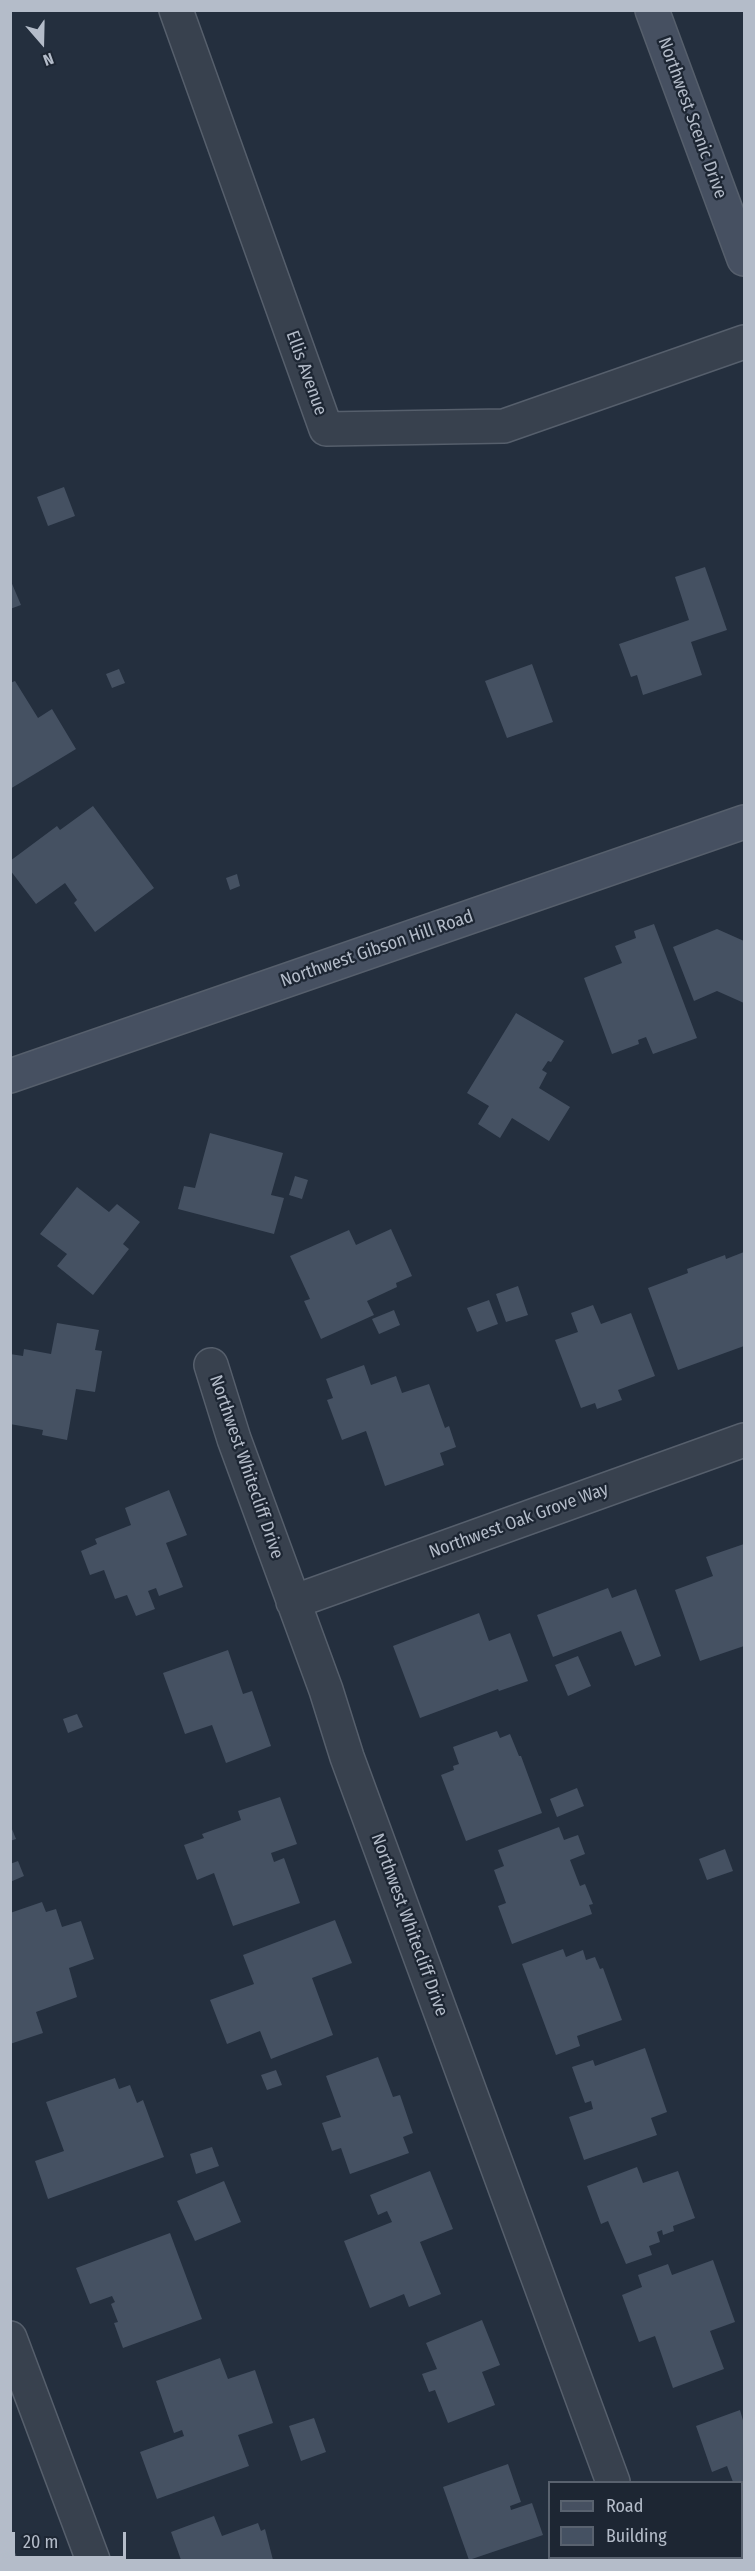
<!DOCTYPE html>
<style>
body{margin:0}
#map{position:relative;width:755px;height:2571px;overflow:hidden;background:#242f3e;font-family:"Fira Sans Condensed",sans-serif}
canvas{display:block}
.frame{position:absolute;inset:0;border:12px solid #b4bcc9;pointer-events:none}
.legend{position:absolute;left:548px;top:2481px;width:195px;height:78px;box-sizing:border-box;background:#1d2633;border:2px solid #59626f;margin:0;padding:8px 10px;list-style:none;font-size:18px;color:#b4bcc9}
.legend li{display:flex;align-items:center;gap:12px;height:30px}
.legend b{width:30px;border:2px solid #59626f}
.north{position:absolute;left:12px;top:12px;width:60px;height:60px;-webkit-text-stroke:4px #1d2633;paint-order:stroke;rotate:160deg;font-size:16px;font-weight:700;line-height:24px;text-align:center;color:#b4bcc9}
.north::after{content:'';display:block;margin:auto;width:21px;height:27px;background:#b4bcc9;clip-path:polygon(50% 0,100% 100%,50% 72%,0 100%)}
.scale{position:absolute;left:12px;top:2532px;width:114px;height:27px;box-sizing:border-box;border:3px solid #b4bcc9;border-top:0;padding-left:8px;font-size:18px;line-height:21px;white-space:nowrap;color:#b4bcc9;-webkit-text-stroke:4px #1d2633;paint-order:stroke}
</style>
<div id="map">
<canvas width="755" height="2571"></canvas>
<div class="frame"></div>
<ul class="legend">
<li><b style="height:8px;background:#465061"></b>Road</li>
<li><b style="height:16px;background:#455162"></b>Building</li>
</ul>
<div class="north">N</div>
<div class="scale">20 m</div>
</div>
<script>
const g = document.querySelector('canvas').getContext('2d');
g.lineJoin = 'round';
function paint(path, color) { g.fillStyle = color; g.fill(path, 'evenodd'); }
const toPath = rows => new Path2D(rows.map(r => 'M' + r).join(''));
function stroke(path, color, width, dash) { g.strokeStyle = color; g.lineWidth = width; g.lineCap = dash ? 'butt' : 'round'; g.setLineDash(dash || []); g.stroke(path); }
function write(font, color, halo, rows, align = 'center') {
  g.font = font + ' "Fira Sans Condensed",sans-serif'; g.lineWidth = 4.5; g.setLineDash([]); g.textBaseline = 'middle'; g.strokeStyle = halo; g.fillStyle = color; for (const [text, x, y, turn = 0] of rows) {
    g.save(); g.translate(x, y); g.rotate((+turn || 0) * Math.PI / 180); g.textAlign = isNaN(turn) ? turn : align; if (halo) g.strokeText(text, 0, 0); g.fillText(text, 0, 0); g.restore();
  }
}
const building = toPath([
 [64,487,75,516,48,526,37,497],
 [705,567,727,630,691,642,702,675,643,695,637,675,631,677,619,644,689,620,675,577],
 [10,579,21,605,10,609],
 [532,664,553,722,507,738,485,681],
 [119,669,125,683,112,688,106,674],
 [15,681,38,718,52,709,76,749,10,789,10,683],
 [93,806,154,888,95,932,74,903,77,900,65,883,36,904,10,870,10,861,57,826,60,830],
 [237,874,240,886,230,890,226,878],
 [654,924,697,1038,653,1054,646,1037,638,1040,639,1044,612,1054,584,978,622,963,615,946,636,938,634,931],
 [717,929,744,941,744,1003,717,991,694,1001,673,947],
 [516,1013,564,1041,551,1062,548,1061,542,1070,547,1073,539,1088,570,1107,549,1141,512,1118,500,1138,478,1124,489,1106,467,1093],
 [210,1133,283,1153,271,1195,284,1198,274,1234,178,1209,184,1186,195,1188],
 [295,1176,308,1180,302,1199,289,1195],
 [77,1187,109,1212,117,1204,140,1222,123,1244,129,1249,93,1295,57,1266,67,1254,40,1234],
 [391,1229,412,1276,396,1283,397,1287,367,1301,374,1315,321,1339,304,1301,310,1299,290,1256,349,1230,356,1245],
 [744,1252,744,1346,678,1370,648,1288,688,1273,687,1269,725,1255,726,1259],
 [518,1286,528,1315,506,1322,496,1294],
 [489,1300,498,1324,477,1332,467,1308],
 [593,1305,601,1324,631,1313,655,1376,618,1390,622,1400,597,1409,595,1403,581,1408,555,1340,578,1332,571,1313],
 [394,1310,400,1325,379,1334,372,1319],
 [57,1323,99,1330,95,1350,102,1351,95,1392,76,1389,67,1440,42,1435,43,1430,10,1424,10,1354,23,1356,24,1349,51,1354],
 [364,1365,371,1385,396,1376,402,1393,429,1384,445,1428,449,1426,456,1447,440,1453,444,1465,385,1486,366,1431,342,1440,327,1400,333,1398,326,1379],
 [169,1490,187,1535,166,1543,183,1587,159,1596,156,1588,148,1591,155,1609,136,1616,127,1595,115,1599,104,1570,90,1575,81,1551,97,1544,95,1539,131,1525,125,1508],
 [744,1544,744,1646,700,1661,675,1590,713,1576,706,1557],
 [608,1588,612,1598,636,1589,661,1656,635,1666,621,1631,553,1657,537,1615],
 [479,1613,489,1641,510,1633,528,1681,499,1691,498,1689,420,1718,393,1646],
 [228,1650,243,1694,252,1691,271,1746,226,1763,212,1725,185,1734,163,1673],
 [578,1656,591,1686,568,1696,555,1665],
 [77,1714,83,1727,68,1733,63,1719],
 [497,1731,500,1738,510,1734,519,1756,521,1756,542,1813,466,1841,441,1775,454,1770,453,1766,459,1764,453,1747],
 [577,1788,584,1806,557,1817,550,1799],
 [280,1797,297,1844,271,1853,274,1862,284,1858,300,1903,233,1926,214,1873,197,1880,184,1845,204,1838,202,1834,241,1820,238,1811],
 [10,1824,16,1839,10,1841],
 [559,1827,564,1840,578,1835,585,1854,570,1860,580,1886,585,1884,593,1904,589,1905,592,1914,512,1944,498,1906,506,1903,494,1870,504,1866,498,1850],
 [725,1849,733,1871,707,1880,699,1859],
 [18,1861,24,1876,10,1882,10,1864],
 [42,1902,46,1912,56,1909,62,1927,81,1921,94,1959,69,1968,77,1997,36,2012,43,2033,10,2044,10,1913],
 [335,1920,352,1963,312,1978,333,2035,271,2059,260,2031,227,2044,210,2000,254,1984,243,1955],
 [563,1949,566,1957,583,1950,586,1960,595,1957,600,1969,603,1968,622,2020,577,2036,580,2046,556,2055,522,1964],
 [645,2048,667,2112,651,2118,657,2135,584,2160,569,2117,593,2109,591,2101,585,2103,572,2067,593,2060,595,2066],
 [378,2057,393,2097,400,2095,413,2133,403,2137,409,2153,350,2174,341,2148,332,2151,322,2123,341,2117,326,2076],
 [276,2070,282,2085,267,2090,261,2075],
 [115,2078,119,2089,130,2085,137,2103,143,2100,164,2157,48,2199,35,2161,64,2151,46,2102],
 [212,2147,219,2166,196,2174,190,2154],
 [637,2167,643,2183,678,2171,695,2218,673,2226,674,2231,663,2235,662,2230,657,2232,660,2242,649,2246,652,2255,626,2264,608,2221,601,2224,587,2186],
 [430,2171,453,2229,420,2242,441,2294,409,2307,404,2294,370,2308,344,2241,392,2222,387,2211,378,2215,370,2195],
 [224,2181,241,2222,195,2241,177,2201],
 [170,2233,202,2319,123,2348,114,2323,118,2322,111,2304,115,2302,112,2296,90,2304,76,2268],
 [713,2260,735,2322,710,2331,724,2369,673,2388,655,2336,639,2342,622,2295,642,2287,638,2275,668,2264,672,2275],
 [482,2320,500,2365,482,2372,495,2405,448,2423,435,2390,429,2392,422,2374,437,2369,426,2343],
 [220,2358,228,2379,255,2370,273,2423,238,2435,249,2466,157,2499,140,2452,184,2436,182,2430,174,2433,156,2381],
 [740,2410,744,2424,744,2514,742,2506,742,2482,733,2482,727,2466,712,2472,696,2426],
 [314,2418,326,2452,301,2461,289,2426],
 [508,2464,521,2502,510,2506,511,2510,532,2503,543,2535,469,2560,443,2487],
 [214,2516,222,2536,258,2523,261,2531,265,2529,273,2560,181,2560,171,2532],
 [10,2542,11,2542,18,2560,10,2560]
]);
const street = toPath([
 [176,10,326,429,504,426,744,342],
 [211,1365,234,1439,326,1690,347,1757,613,2482],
 [293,1602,744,1440],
 [10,2338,93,2560],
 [641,2558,642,2560]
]);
const secondary = toPath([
 [652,10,744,259],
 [10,1076,744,822]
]);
const streetNames = [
 ["Northwest Scenic Drive",692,118,70],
 ["Ellis Avenue",306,373,70],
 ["Northwest Gibson Hill Road",377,949,-19],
 ["Northwest Whitecliff Drive",246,1467,71],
 ["Northwest Oak Grove Way",519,1521,-20],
 ["Northwest Whitecliff Drive",409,1925,70]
];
paint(building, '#455162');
stroke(street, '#565f6c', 36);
stroke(secondary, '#565f6c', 36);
stroke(street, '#38414e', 33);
stroke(secondary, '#465061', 33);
write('18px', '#b4bcc9', '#1d2633', streetNames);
</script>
